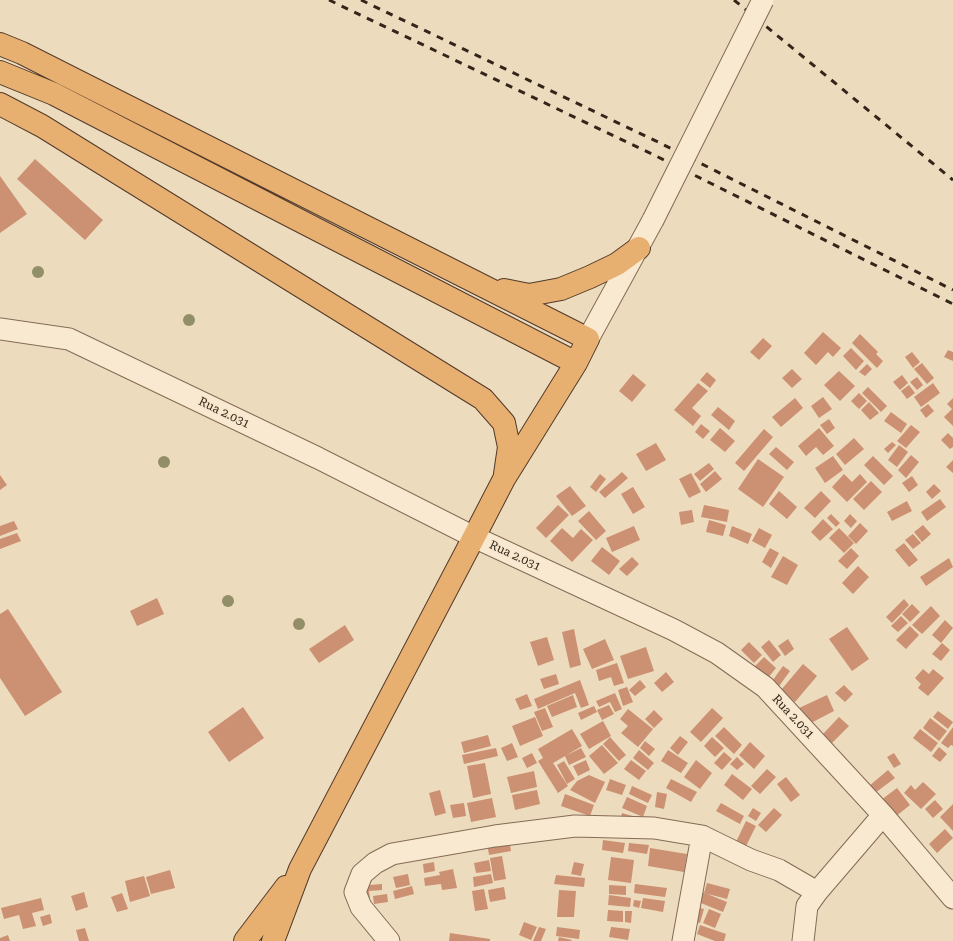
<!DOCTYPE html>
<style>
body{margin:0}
canvas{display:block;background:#eddbbd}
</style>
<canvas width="953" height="941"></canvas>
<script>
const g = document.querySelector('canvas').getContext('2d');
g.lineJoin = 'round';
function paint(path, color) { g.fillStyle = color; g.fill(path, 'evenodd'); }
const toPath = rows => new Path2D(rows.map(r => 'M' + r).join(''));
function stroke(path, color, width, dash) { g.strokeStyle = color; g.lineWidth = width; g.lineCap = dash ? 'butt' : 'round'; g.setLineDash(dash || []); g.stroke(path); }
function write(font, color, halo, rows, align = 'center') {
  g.font = font + ' "Roboto Serif",serif'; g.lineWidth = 3; g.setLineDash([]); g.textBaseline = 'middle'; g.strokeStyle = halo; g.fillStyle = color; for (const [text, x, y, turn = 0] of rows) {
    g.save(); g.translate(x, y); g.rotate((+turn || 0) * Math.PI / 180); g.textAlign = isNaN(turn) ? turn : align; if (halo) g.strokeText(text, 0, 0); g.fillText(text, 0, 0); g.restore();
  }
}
const building = toPath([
 [35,159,103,220,85,240,17,179],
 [0,176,27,214,0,233],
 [823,332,841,348,833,357,828,352,816,365,804,353],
 [860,334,878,352,876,354,883,361,877,368,852,343],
 [763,338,772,346,759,360,750,352],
 [851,348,864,361,856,370,843,356],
 [948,350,953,352,953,361,944,357],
 [912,352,920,362,913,368,905,357],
 [922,363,934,378,927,384,914,369],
 [867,364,872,369,865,376,859,372],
 [792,369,802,379,792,388,782,378],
 [839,371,855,386,840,401,824,385],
 [707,372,716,380,710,388,700,380],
 [633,374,646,385,632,402,619,391],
 [902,375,908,383,900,390,893,382],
 [917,377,923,385,917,390,910,382],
 [698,383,708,391,692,408,701,416,693,426,674,410],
 [933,383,940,393,921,407,914,397],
 [909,385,915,393,907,399,901,391],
 [868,387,887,406,881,412,862,393],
 [859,393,867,401,859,409,851,401],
 [823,397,832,409,819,418,811,406],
 [795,398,803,408,781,427,772,417],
 [953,398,953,426,944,417,952,409,947,404],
 [869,402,879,413,870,420,861,410],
 [928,404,934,411,926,418,920,410],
 [718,407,735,421,729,430,711,415],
 [891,412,907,424,901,433,884,421],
 [829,419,835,428,827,434,820,425],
 [701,424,710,431,703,439,695,432],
 [911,425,920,432,906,448,897,441],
 [720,428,735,441,725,452,710,440],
 [819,428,834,446,823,455,816,447,806,456,798,446],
 [764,429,773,437,744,471,735,463],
 [948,433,953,438,953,447,950,449,941,440],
 [854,438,864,449,845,465,836,454],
 [892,442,896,445,888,453,884,449],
 [656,443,666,460,646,471,636,454],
 [899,445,908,452,897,467,888,460],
 [776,447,794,462,787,470,769,454],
 [911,455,919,462,906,478,898,470],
 [833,456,843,470,825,483,815,468],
 [873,456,893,476,884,485,864,465],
 [758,459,784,477,763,507,738,489],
 [953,460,953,473,946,467],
 [709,463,714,469,700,481,694,474],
 [715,471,722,479,706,492,700,484],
 [622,472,628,478,605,498,599,492],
 [691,473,701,492,689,498,679,479],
 [600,474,606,479,596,492,590,487],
 [844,474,852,482,860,474,867,482,847,502,832,487],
 [0,475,7,485,0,490],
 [912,476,918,485,909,492,902,483],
 [871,481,882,492,864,510,853,499],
 [934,484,941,491,932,499,926,492],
 [570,486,586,506,572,516,556,496],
 [633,487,645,507,633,514,621,494],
 [779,491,797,507,787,519,769,504],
 [821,491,831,501,815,518,804,508],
 [940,499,946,507,927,521,921,512],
 [907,501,912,511,892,521,887,512],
 [558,505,569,515,546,538,536,528],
 [704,505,729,510,727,522,701,517],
 [692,510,694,522,681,525,679,512],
 [589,511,606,531,596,540,578,521],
 [831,514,840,523,836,527,827,518],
 [850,514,857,521,851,528,844,521],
 [823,519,833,529,820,541,811,532],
 [709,520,726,525,723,536,706,532],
 [14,521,18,529,0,536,0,526],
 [860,523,868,531,856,544,848,536],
 [923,525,931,534,922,542,914,532],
 [634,526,640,540,612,552,606,538],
 [732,526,752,534,748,544,729,536],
 [562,528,573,538,581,529,593,540,572,562,550,541],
 [759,528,772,535,765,548,752,541],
 [839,528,854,543,844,553,829,538],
 [17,533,21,541,0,549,0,539],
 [913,534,921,543,913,549,905,540],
 [904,543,918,560,909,567,895,550],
 [602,547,620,561,609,575,591,561],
 [770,548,779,553,771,568,762,562],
 [851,548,859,556,847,569,838,561],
 [783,556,798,565,787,585,771,577],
 [632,557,639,564,627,576,619,569],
 [949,558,953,567,926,586,920,577],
 [858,566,869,577,853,594,842,583],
 [157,598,164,614,137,626,130,611],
 [904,599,909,605,892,623,886,617],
 [912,604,920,612,910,622,902,614],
 [931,606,940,616,922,634,912,625],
 [8,609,62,692,25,716,0,678,0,614],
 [901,616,908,623,898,632,891,626],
 [945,620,953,628,941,643,932,635],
 [345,625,354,640,319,663,309,649],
 [910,626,919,635,906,649,896,640],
 [847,627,869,659,852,671,829,639],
 [574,629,581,665,570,668,562,632],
 [547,637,554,660,538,666,530,642],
 [605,639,614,660,592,669,583,649],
 [788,639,794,649,785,656,778,646],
 [769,640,781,655,773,662,761,647],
 [749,642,762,655,754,663,741,650],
 [942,643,950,650,941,661,932,654],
 [646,647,654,671,628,679,620,656],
 [764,657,776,668,768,678,755,666],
 [617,663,624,683,614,686,611,677,599,681,596,670],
 [803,664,817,676,795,702,781,690],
 [783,666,790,671,777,689,770,684],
 [923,669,929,674,933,669,944,678,928,696,918,688,921,684,915,678],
 [666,672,674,682,662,692,654,683],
 [556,674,559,684,544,689,540,679],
 [580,680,589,705,581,708,575,693,538,709,534,699],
 [640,680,646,687,635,696,629,690],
 [844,685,853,694,845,702,835,693],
 [627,687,633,702,623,706,618,690],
 [615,693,622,709,615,712,610,702,599,707,596,701],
 [527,694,532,706,520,710,515,699],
 [573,695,577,707,552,717,547,706],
 [827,695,834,711,809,724,797,709],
 [609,705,614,714,602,720,597,710],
 [594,706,597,712,581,720,578,713],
 [243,707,264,738,229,762,208,732],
 [545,708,553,727,542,731,534,712],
 [712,708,723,718,701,742,690,732],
 [628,709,653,729,638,747,621,733,628,726,620,719],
 [654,710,663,719,654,728,645,719],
 [938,711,953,722,948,729,933,717],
 [535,717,543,736,520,746,512,726],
 [839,717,849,726,832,743,823,734],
 [930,718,947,731,939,741,923,728],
 [603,721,611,736,589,749,580,734],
 [724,727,742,745,734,754,715,736],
 [953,727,953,746,951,745,948,748,941,743],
 [572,729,582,746,543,769,538,761,543,758,538,749],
 [920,729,938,743,931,752,913,738],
 [488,735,491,746,464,753,461,742],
 [680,736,688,742,678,755,670,748],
 [610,737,626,755,619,761,603,744],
 [712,737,724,748,715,757,704,746],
 [645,741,655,749,649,756,640,748],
 [750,742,765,756,754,769,739,755],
 [512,743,518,757,507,761,501,748],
 [602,745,618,763,604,774,589,756],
 [939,747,947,754,940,762,932,756],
 [496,748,498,756,464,764,462,755],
 [581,748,586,757,569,765,565,756],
 [639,750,654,763,648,770,633,758],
 [668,750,688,763,681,773,661,761],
 [724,752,732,759,722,770,714,763],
 [532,753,537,763,527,768,522,758],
 [894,753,901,764,894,768,887,757],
 [737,757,744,764,737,770,730,764],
 [586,760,590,770,578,776,573,766],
 [631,760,646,771,639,780,624,769],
 [696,760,712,773,700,789,684,777],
 [564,761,575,779,567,784,557,765],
 [485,763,491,794,473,798,467,766],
 [553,763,568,786,558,793,543,769],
 [767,769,776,777,760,794,751,786],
 [888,770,895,778,875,793,869,786],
 [534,771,537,787,511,793,507,777],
 [732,774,752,789,743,800,724,785],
 [589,775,605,782,595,803,570,790,577,781],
 [786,777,800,795,791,802,777,784],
 [610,779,626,785,622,795,606,790],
 [671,779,697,792,691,802,666,788],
 [923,782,936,794,921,809,904,793,911,785,915,790],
 [632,786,652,795,648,803,629,794],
 [897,788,910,805,895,817,881,800],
 [440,790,446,813,435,816,429,793],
 [537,790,540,804,515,810,512,795],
 [657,792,667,794,664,809,655,807],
 [565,794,594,805,590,816,561,806],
 [627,797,647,806,643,817,622,808],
 [492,798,496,817,471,822,467,803],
 [935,800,943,809,933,818,925,809],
 [464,803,466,816,453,818,450,805],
 [721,803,744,816,740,824,716,811],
 [953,804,953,831,940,817],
 [753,808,761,813,756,821,748,816],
 [774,808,782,815,766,832,758,825],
 [622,813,636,817,634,825,620,821],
 [746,821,756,826,746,846,736,842],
 [945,829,953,838,937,853,929,844],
 [509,839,511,851,489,855,487,843],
 [603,840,625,843,623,853,602,850],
 [629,843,649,845,647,854,628,851],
 [650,848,687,854,684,872,648,866],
 [502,856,506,879,494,881,490,858],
 [611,857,634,860,631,883,608,880],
 [489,860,491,871,476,873,474,863],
 [434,862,435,871,424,873,423,864],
 [574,862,584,864,581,876,571,874],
 [453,869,457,888,442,890,441,884,425,886,424,878,440,875,439,872],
 [170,870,175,888,151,894,146,877],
 [408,874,410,885,396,888,393,877],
 [491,874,493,883,474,887,473,877],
 [556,875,585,878,584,887,554,884],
 [144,876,150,896,130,902,125,881],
 [707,883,730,889,727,899,704,893],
 [382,884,382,890,369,891,370,899,358,900,358,886],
 [635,884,667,888,665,897,634,893],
 [609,885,626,886,626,895,609,894],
 [412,886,414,894,395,899,393,891],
 [504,887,506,899,490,902,488,890],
 [484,889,488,909,475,911,472,891],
 [559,890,576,891,574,917,557,917],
 [700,891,727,902,723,912,696,901],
 [84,892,88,907,76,911,71,896],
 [122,893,128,909,117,912,111,897],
 [387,894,388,902,374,904,373,896],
 [609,895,631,898,630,907,608,905],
 [41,898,44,910,32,913,36,926,23,929,19,915,4,919,1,908],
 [643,898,665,901,663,912,641,908],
 [634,900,641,901,639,908,633,906],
 [691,906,704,909,700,923,688,920],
 [709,909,721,914,715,928,703,923],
 [608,910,623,911,623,922,607,921],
 [625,911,632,911,631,923,625,922],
 [50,914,52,923,43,926,40,917],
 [524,922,537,927,531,940,519,935],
 [700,925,726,934,724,941,715,941,697,934],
 [539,927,546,929,541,941,533,941],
 [557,927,580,930,579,939,556,936],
 [611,927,630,929,628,940,609,937],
 [85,928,89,941,79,941,76,930],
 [450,933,490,939,490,941,449,941],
 [8,935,10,941,0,941,0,938],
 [559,937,572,940,571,941,558,941]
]);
const minor = toPath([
 [0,329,69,339,318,458,474,537,674,630,717,653,765,687,883,815,953,898],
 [588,339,653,220],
 [389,941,361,907,355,892,362,874,375,863,392,854,495,836,575,826,654,828,702,836,751,860,779,870,817,892],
 [683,941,702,836],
 [803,941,807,906,817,892,883,815]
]);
const trunk = toPath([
 [0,44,22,53,588,339,576,363,504,479,474,537,300,869,273,941],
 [0,72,54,94,576,363],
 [0,104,42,126,483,399,504,423,509,447,505,474],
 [504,290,529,295,561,289,590,277,617,264,639,248],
 [245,941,286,887]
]);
const rail = toPath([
 [329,0,656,156,953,304],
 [361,0,658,142,953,290],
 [734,0,953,180]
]);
const minorBridge = toPath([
 [653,220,763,0]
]);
const trees = [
 [38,272],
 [189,320],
 [164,462],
 [228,601],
 [299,624]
];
const streetNames = [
 ["Rua 2.031",224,413,26],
 ["Rua 2.031",515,556,25],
 ["Rua 2.031",793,717,47]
];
paint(building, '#cc9072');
stroke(minor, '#856b56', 23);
stroke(trunk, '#523a2b', 24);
stroke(minor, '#f8e9d0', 21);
stroke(trunk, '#e8b070', 22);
stroke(rail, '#34251b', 3, [7, 7]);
stroke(minorBridge, '#856b56', 23, []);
stroke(minorBridge, '#f8e9d0', 21);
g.fillStyle = '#928f68';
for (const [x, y] of trees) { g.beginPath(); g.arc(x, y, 6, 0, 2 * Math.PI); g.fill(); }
write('12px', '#34251b', '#f5e6cc', streetNames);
</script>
